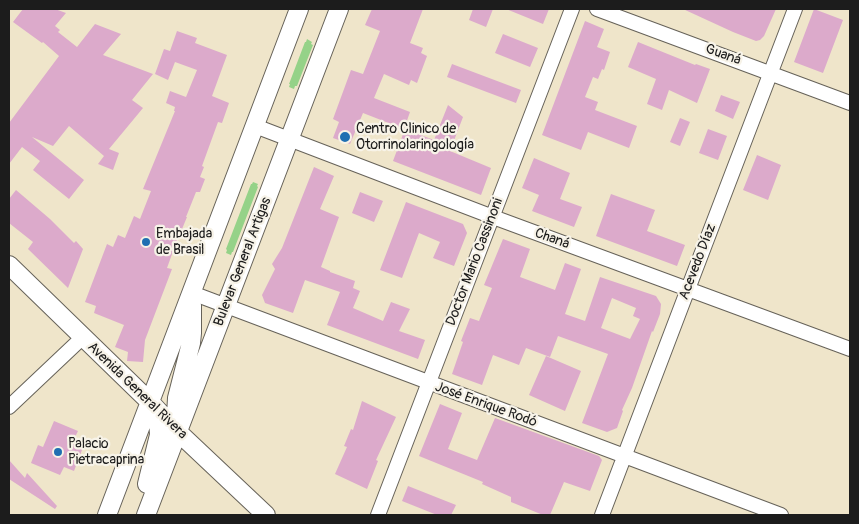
<!DOCTYPE html>
<meta charset="utf-8">
<style>
body{margin:0}
#map{position:relative;width:859px;height:524px;overflow:hidden;background:#efe5ca;font-family:Pangolin,sans-serif}
canvas{display:block}
.frame{position:absolute;inset:0;border:10px solid #1c1c1c;pointer-events:none}
</style>
<div id="map">
<canvas width="859" height="524"></canvas>
<div class="frame"></div>
</div>
<script>
const g = document.querySelector('canvas').getContext('2d');
g.lineJoin = 'round';
function paint(path, color) { g.fillStyle = color; g.fill(path, 'evenodd'); }
const toPath = rows => new Path2D(rows.map(r => 'M' + r).join(''));
function stroke(path, color, width, dash) { g.strokeStyle = color; g.lineWidth = width; g.lineCap = dash ? 'butt' : 'round'; g.setLineDash(dash || []); g.stroke(path); }
function write(font, color, halo, rows, align = 'center') {
  g.font = font + ' Pangolin,sans-serif'; g.lineWidth = 4.5; g.setLineDash([]); g.textBaseline = 'middle'; g.strokeStyle = halo; g.fillStyle = color; for (const [text, x, y, turn = 0] of rows) {
    g.save(); g.translate(x, y); g.rotate((+turn || 0) * Math.PI / 180); g.textAlign = isNaN(turn) ? turn : align; if (halo) g.strokeText(text, 0, 0); g.fillText(text, 0, 0); g.restore();
  }
}
const green = toPath([
 [307,39,312,42,311,44,313,45,297,86,295,86,294,89,289,87,290,84,289,84,305,42,306,42],
 [253,182,258,184,257,186,258,187,233,252,232,252,231,255,226,253,227,250,226,249,251,184,252,184]
]);
const building = toPath([
 [23,9,55,9,66,13,55,26,60,30,58,32,77,47,95,24,121,34,103,55,153,74,132,100,143,108,109,149,119,153,113,170,98,164,104,156,69,126,53,146,32,137,84,180,69,199,33,170,40,161,22,147,9,164,9,123,59,56,43,42,42,43,13,22],
 [372,9,423,9,410,43,423,48,421,53,427,56,417,83,411,80,409,85,384,74,374,98,410,112,404,129,363,113,350,144,333,138,339,122,333,119,351,70,363,74,380,31,365,25],
 [473,9,493,9,486,27,469,20],
 [506,9,549,9,543,24],
 [683,9,776,9,764,36,760,40,756,41,733,32],
 [814,9,843,20,823,73,794,62],
 [585,21,604,29,597,47,610,52,604,70,602,69,598,79,593,77,585,97,598,102,595,110,637,126,629,148,588,132,581,150,542,135],
 [177,31,197,38,195,43,227,55,212,96,229,103,222,123,218,122,202,166,204,167,200,177,205,179,200,192,196,192,186,217,187,217,182,229,181,229,167,268,172,269,145,340,143,362,127,361,128,352,115,347,124,325,94,313,96,306,85,302,107,244,113,247,118,235,125,238,134,216,140,219,151,191,143,189,175,111,174,111,175,107,166,103,170,91,186,97,197,70,175,62,168,80,155,74,164,49,170,51],
 [503,34,538,48,530,67,495,53],
 [638,42,695,65,696,64,710,69,697,103,669,90,662,110,647,104,656,79,628,67],
 [452,64,521,90,516,103,447,77],
 [721,95,740,102,733,119,715,111],
 [448,105,463,117,450,151,491,168,481,195,393,161,405,129,434,140],
 [680,118,690,122,680,146,670,142],
 [708,129,727,136,718,160,699,153],
 [757,155,781,165,768,200,743,190],
 [534,158,570,173,560,199,582,207,574,227,532,211,539,195,522,188],
 [314,167,334,176,320,209,339,217,321,267,330,271,330,272,355,281,353,288,360,291,353,308,383,321,391,302,410,309,399,331,425,340,418,359,327,325,340,292,305,280,293,313,265,303,262,295,275,269,272,264,282,248],
 [16,190,50,219,74,243,76,241,83,249,68,288,28,249,33,242,9,223,9,199],
 [360,192,383,201,374,222,352,213],
 [611,194,655,210,647,231,685,245,677,266,596,236],
 [406,202,463,224,467,233,454,266,433,258,440,242,419,233,402,278,380,270],
 [503,239,530,249,520,277,555,290,565,263,581,269,565,314,585,321,600,277,656,296,661,304,660,314,653,332,652,331,632,388,622,410,623,411,617,428,607,432,582,423,608,354,558,336,550,357,526,348,519,365,493,355,482,385,452,374,463,342,461,341,470,318,479,321,492,288,484,285],
 [612,298,636,308,633,316,640,319,630,339,601,328],
 [546,356,581,371,565,411,529,395],
 [362,401,396,417,376,460,378,461,367,489,335,474,347,447,344,446,351,429,353,430],
 [440,404,462,413,448,449,477,460,495,418,599,456,602,460,590,491,564,482,550,515,543,515,511,502,511,497,482,484,483,482,419,456],
 [54,421,78,431,75,437,85,442,74,471,64,467,60,475,31,463,38,445,43,447],
 [9,460,25,478,27,473,57,506,55,509,9,479],
 [408,486,456,505,451,515,437,515,402,501]
]);
const minor = toPath([
 [597,9,850,103],
 [255,126,493,217,850,349],
 [192,293,781,515],
 [9,407,82,338],
 [378,515,572,9],
 [602,515,688,289,795,9]
]);
const major = toPath([
 [9,265,150,402,178,432,266,515],
 [177,427,176,415,177,398,191,343,192,333,192,305],
 [147,484,159,435,158,418,154,408],
 [107,515,299,9],
 [146,515,339,9]
]);
const markers = [
 [345,137,6,"#1f6fb2"],
 [146,242,5,"#1f6fb2"],
 [58,452,5,"#1f6fb2"]
];
const streetNames = [
 ["Guaná",723,55,20],
 ["Chaná",552,239,20],
 ["Bulevar General Artigas",243,262,-69],
 ["Doctor Mario Cassinoni",475,262,-69],
 ["Acevedo Díaz",698,262,-69],
 ["Avenida General Rivera",137,391,44],
 ["José Enrique Rodó",486,405,20]
];
const poiNames = [
 ["Centro Clinico de",356,129],
 ["Otorrinolaringología",356,145],
 ["Embajada",156,234],
 ["de Brasil",156,250],
 ["Palacio",68,444],
 ["Pietracaprina",68,460]
];
paint(green, '#95d288');
paint(building, '#dcaacb');
stroke(minor, '#666259', 16);
stroke(major, '#666259', 20);
stroke(minor, '#fff', 14);
stroke(major, '#fff', 18);
for (const [x, y, r, color] of markers) { const dot = new Path2D(); dot.arc(x, y, r, 0, 2 * Math.PI); g.fillStyle = color; g.fill(dot); stroke(dot, '#f7f3e8', 2); }
write('14px', '#1c1c1c', '#f7f3e8', streetNames);
write('14px', '#1c1c1c', '#f7f3e8', poiNames, 'left');
</script>
